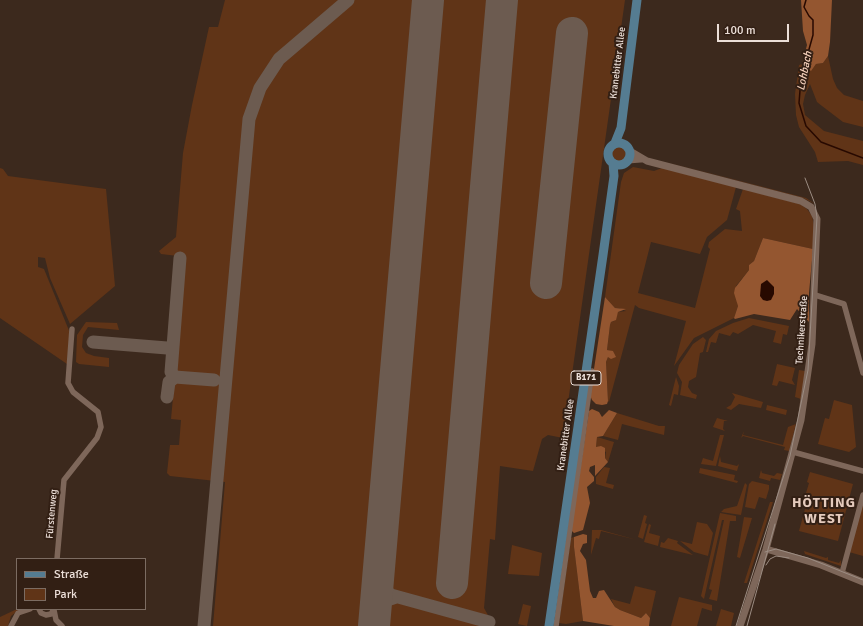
<!DOCTYPE html>
<meta charset="utf-8">
<style>
body{margin:0}
#map{position:relative;width:863px;height:626px;overflow:hidden;background:#3c291d;font-family:Signika,sans-serif}
canvas{display:block}
.legend{position:absolute;left:16px;top:558px;width:130px;height:52px;box-sizing:border-box;background:#321f14;border:1px solid #7c6c62;margin:0;padding:5px 7px;list-style:none;font-size:12px;color:#ecdfd8}
.legend li{display:flex;align-items:center;gap:8px;height:20px}
.legend b{width:20px;border:1px solid #7c6c62}
.scale{position:absolute;left:717px;top:24px;width:72px;height:18px;box-sizing:border-box;border:2px solid #ecdfd8;border-top:0;padding-left:5px;font-size:12px;line-height:14px;white-space:nowrap;color:#ecdfd8;-webkit-text-stroke:3px #321f14;paint-order:stroke}
</style>
<div id="map">
<canvas width="863" height="626"></canvas>
<ul class="legend">
<li><b style="height:5px;background:#557c91"></b>Straße</li>
<li><b style="height:11px;background:#603417"></b>Park</li>
</ul>
<div class="scale">100 m</div>
</div>
<script>
const g = document.querySelector('canvas').getContext('2d');
g.lineJoin = 'round';
function paint(path, color) { g.fillStyle = color; g.fill(path, 'evenodd'); }
const toPath = rows => new Path2D(rows.map(r => 'M' + r).join(''));
function stroke(path, color, width, dash) { g.strokeStyle = color; g.lineWidth = width; g.lineCap = dash ? 'butt' : 'round'; g.setLineDash(dash || []); g.stroke(path); }
function write(font, color, halo, rows, align = 'center') {
  g.font = font + ' Signika,sans-serif'; g.lineWidth = 4; g.setLineDash([]); g.textBaseline = 'middle'; g.strokeStyle = halo; g.fillStyle = color; for (const [text, x, y, turn = 0] of rows) {
    g.save(); g.translate(x, y); g.rotate((+turn || 0) * Math.PI / 180); g.textAlign = isNaN(turn) ? turn : align; if (halo) g.strokeText(text, 0, 0); g.fillText(text, 0, 0); g.restore();
  }
}
const green = toPath([
 [225,0,625,0,563,438,548,435,542,439,533,471,500,466,495,540,490,539,484,608,489,617,488,626,213,626,225,482,170,476,167,473,170,445,179,445,181,420,171,419,186,257,161,254,159,251,176,237,183,153,192,105,209,27,218,27],
 [828,56,833,79,837,88,844,95,863,101,863,127,843,122,822,106,817,102,810,84,805,95,803,104,805,115,824,131,863,141,863,165,848,161,818,162,815,152,799,127,796,115,795,94,799,65,802,64,811,70,816,64,823,63],
 '611 154a8 8 0 1 1 16 0a8 8 0 1 1-16 0Z',
 [663,161,806,198,815,204,803,198],
 [633,167,654,171,662,168,736,187,727,220,707,237,700,254,651,242,638,293,695,308,710,249,708,247,709,242,725,229,742,231,740,211,736,209,743,189,800,204,807,209,812,216,814,226,813,249,763,238,754,261,749,265,749,270,736,286,738,306,734,318,694,338,674,366,686,321,639,308,635,305,609,402,608,401,606,362,608,357,614,352,607,350,610,325,611,322,614,321,618,312,626,311,619,308,615,308,605,297,621,182,624,173],
 [0,168,3,169,8,176,106,189,115,286,70,324,50,278,45,258,38,257,38,267,44,269,70,333,67,364,0,318],
 [749,318,789,326,787,335,783,334,781,344,773,342,776,331,753,325,738,334,733,332,730,336,719,333,716,343,711,342,708,352,706,352,709,339,716,331,733,323],
 [86,322,117,323,119,330,88,327,83,335,82,347,86,353,94,356,109,358,109,367,79,364,76,362,77,335],
 [703,337,706,340,703,352,700,353,696,377,689,381,688,387,692,393,697,395,696,399,680,395,682,382,677,373,679,365,693,344],
 [777,364,795,368,792,380,795,385,779,381,777,386,772,385],
 [799,370,805,371,801,399,795,397],
 [676,377,679,386,678,395,674,394,671,406,669,405],
 [732,393,763,402,761,408,739,404,731,410,726,408,731,405,735,397],
 [834,400,852,405,856,447,849,452,818,444,825,418,829,419],
 [767,405,787,410,786,415,766,410],
 [617,413,659,426,665,426,664,435,622,424,618,440,603,436],
 [717,418,728,421,724,421,723,429,725,431,713,427],
 [796,424,789,451,784,450,785,447,743,436,741,438,744,431,743,435,783,445,788,427],
 [720,435,724,435,716,466,701,464,703,458,713,461],
 [597,437,614,442,608,462,605,458,606,452,596,447],
 [720,456,721,462,737,466,739,464,737,471,718,466],
 [604,467,610,468,606,483,614,485,613,489,596,484,596,477],
 [700,468,735,475,734,480,738,481,737,483,699,473],
 [761,470,762,473,774,476,777,473,782,474,780,480,771,478,770,481,759,478],
 [810,472,853,484,838,541,799,531,805,509,809,510,812,500,807,499,808,494,806,493,809,483,807,482],
 [752,481,769,485,769,489,766,499,759,497,755,509,745,507,749,484],
 [745,483,747,485,741,515,721,512,724,509,737,506],
 [863,495,863,556,849,552],
 [770,502,773,502,747,583,744,583],
 [720,513,736,516,736,521,730,521,717,601,709,599,712,590,709,589,724,520,722,520,704,599,701,596],
 [644,515,647,516,645,523,647,524,643,539,638,537],
 [744,517,752,518,740,558,737,557],
 [697,522,707,524,713,533,708,556,694,552,680,541,692,544],
 [649,524,651,525,649,533,660,536,658,546,644,542],
 [592,530,601,530,637,540,601,531,599,539,596,538,591,555],
 [574,537,574,547,583,621,566,624,559,623,571,538],
 [668,538,678,541,677,543,693,555,660,547,661,542,664,543],
 [512,545,542,553,539,576,508,574],
 [804,551,826,558,828,557,828,560,839,563,841,560,841,566,805,554],
 [635,586,656,591,650,618,646,613,641,618,620,610,615,607,611,599,630,604],
 [679,597,712,605,712,611,702,608,697,626,671,626],
 [523,604,531,606,527,626,518,624],
 [17,609,20,609,11,616,8,626,0,626,0,617],
 [721,609,734,613,731,626,716,626]
]);
const forest = toPath([
 [801,0,832,0,830,42,828,56,823,63,816,64,811,71,802,64,807,45,803,31],
 [763,238,813,249,809,293,809,322,797,309,790,320,754,314,735,319,734,318,738,306,734,293,735,288,749,270,749,265,754,261],
 [605,297,615,308,626,309,618,312,616,320,611,322,610,325,607,350,613,351,616,357,611,359,608,357,606,362,608,401,607,404,602,405,596,404,592,400,590,395],
 [592,409,599,412,602,417,609,410,617,413,603,436,597,437,596,447,601,446,605,448,605,458,608,462,595,476,595,465,590,467,589,471,594,477,594,481,587,487,590,503,583,530,574,533,571,530,589,411],
 [583,534,587,535,587,543,583,544,580,551,586,560,590,591,593,598,596,598,599,591,604,590,615,607,620,610,641,618,646,613,650,618,649,626,614,626,583,621,574,547,574,537]
]);
const water = toPath([
 [767,280,774,287,774,294,771,300,767,301,763,300,760,296,761,284]
]);
const stream = toPath([
 [806,0,804,7,809,16,813,20,813,35,801,78,799,103,806,126,821,142,863,158]
]);
const taxiway = toPath([
 [93,342,167,348],
 [175,377,171,372,180,258],
 [167,397,169,382,175,377,214,380],
 [378,573,381,586,391,595,489,622],
 [374,623,380,605,387,600,396,597],
 [204,626,249,119,260,88,279,59,348,0]
]);
const runway = toPath([
 [546,283,572,33],
 [452,583,502,0],
 [374,626,428,0]
]);
const minor = toPath([
 [815,295,844,304,863,373],
 [793,452,863,471],
 [57,559,64,480,97,438,101,427,98,412,73,392,68,383,72,329],
 [842,573,863,495],
 [39,609,41,613,46,615,51,614,54,609],
 [54,610,56,620,62,626],
 [11,626,18,613,30,609],
 [556,626,592,371]
]);
const tertiary = toPath([
 [630,151,647,161,801,201,811,207,817,219,812,344,801,420,766,549,740,626],
 [628,160,641,159],
 [766,549,821,565,863,582]
]);
const primary = toPath([
 '608 154a11 11 0 1 1 22 0a11 11 0 1 1-22 0Z',
 [615,143,621,128,637,0],
 [549,626,603,255,614,176,613,163]
]);
const tram = toPath([
 [765,552,776,549,808,558,863,580],
 [766,565,770,559,776,556,789,558],
 [736,626,790,456,808,370,817,217,815,204,805,178],
 [747,626,775,524]
]);
const shields = [
 [586,378,30]
];
const shieldNames = [
 ["B171",586,378]
];
const streetNames = [
 ["Kranebitter Allee",618,63,-83],
 ["Technikerstraße",802,330,-86],
 ["Kranebitter Allee",566,435,-82],
 ["Fürstenweg",52,514,-85]
];
const waterNames = [
 ["Lohbach",805,71,-79]
];
const districtNames = [
 ["HÖTTING",824,503],
 ["WEST",824,519]
];
paint(green, '#603417');
paint(forest, '#945630');
paint(water, '#270900');
stroke(stream, '#270900', 1.5);
stroke(taxiway, '#6c5b50', 13);
stroke(runway, '#6c5b50', 32);
stroke(minor, '#7e675a', 5.5);
stroke(tertiary, '#7e675a', 7);
stroke(primary, '#557c91', 9);
stroke(tram, '#9c8d83', 1);
for (const [x, y, w] of shields) { const box = new Path2D(); box.roundRect(x - w / 2, y - 7, w, 14, 3); g.fillStyle = '#321f14'; g.fill(box); stroke(box, '#ecdfd8', 1); }
write('bold 9px', '#ecdfd8', null, shieldNames);
write('10px', '#ecdfd8', '#321f14', streetNames);
write('italic 11px', '#f6d1bc', '#321f14', waterNames);
g.letterSpacing = '1px';
write('bold 14px', '#e5cbbd', '#321f14', districtNames);
g.letterSpacing = '0px';
</script>
